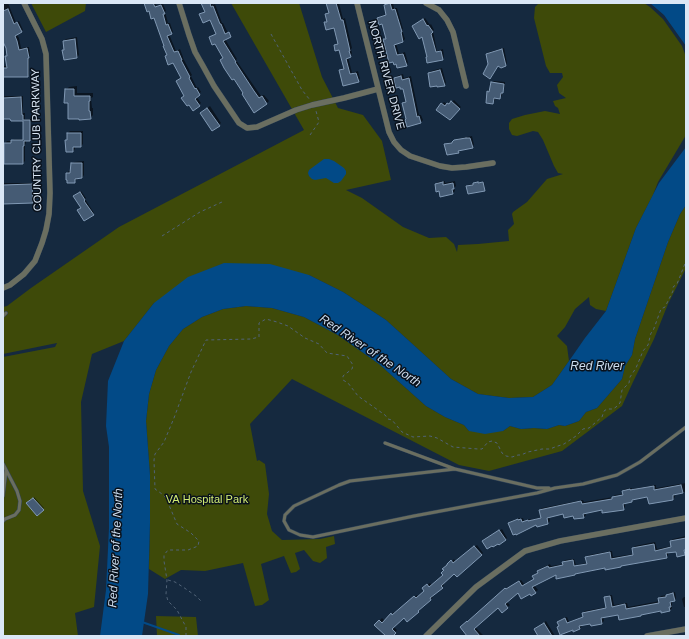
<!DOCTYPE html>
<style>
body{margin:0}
#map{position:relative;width:689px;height:639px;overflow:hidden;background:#15293f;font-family:Arial,sans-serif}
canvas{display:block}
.frame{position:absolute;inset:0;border:4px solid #dae7f6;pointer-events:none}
</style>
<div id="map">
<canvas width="689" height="639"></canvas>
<div class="frame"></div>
</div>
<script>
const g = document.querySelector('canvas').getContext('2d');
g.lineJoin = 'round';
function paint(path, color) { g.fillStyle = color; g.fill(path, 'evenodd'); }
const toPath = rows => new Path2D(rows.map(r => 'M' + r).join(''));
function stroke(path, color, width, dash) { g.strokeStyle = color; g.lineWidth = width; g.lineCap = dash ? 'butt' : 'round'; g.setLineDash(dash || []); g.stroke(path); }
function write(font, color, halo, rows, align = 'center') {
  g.font = font + ' Arial,sans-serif'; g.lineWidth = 3; g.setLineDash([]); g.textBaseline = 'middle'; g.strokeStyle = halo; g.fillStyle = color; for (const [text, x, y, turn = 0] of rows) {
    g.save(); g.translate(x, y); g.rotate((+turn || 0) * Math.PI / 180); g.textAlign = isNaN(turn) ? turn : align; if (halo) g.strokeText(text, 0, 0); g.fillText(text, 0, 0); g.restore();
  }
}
const green = toPath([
 [31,3,86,3,85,11,46,32],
 [231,3,299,3,322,77,338,108,363,115,382,141,391,180,346,190,362,198,403,227,429,238,446,237,454,244,457,252,458,245,478,244,509,241,508,230,514,224,512,214,513,212,527,202,547,179,563,174,558,173,554,166,543,140,538,132,533,131,517,136,512,135,509,129,509,123,512,119,525,115,545,111,560,114,558,108,555,106,553,101,566,98,559,93,557,85,563,77,562,73,550,73,546,66,534,18,535,7,539,3,644,3,650,7,663,19,682,46,686,57,686,135,658,182,653,195,636,228,606,311,596,309,590,305,589,297,575,309,565,327,557,336,567,346,569,361,552,385,533,397,509,398,478,394,451,379,386,320,343,292,309,275,154,303,124,341,92,354,81,402,83,491,100,546,94,607,75,613,78,636,3,636,3,357,55,347,57,343,3,354,3,307,7,306,31,288,119,227,304,130],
 [686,205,686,268,668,304,654,339,633,382,622,406,562,451,489,471,459,465,292,379,250,424,257,461,259,460,265,464,269,494,267,514,272,531,282,540,320,539,334,536,335,544,326,547,327,558,320,563,313,561,304,550,295,553,300,569,296,572,291,573,284,556,261,564,269,600,262,605,255,606,243,563,205,571,181,570,165,579,149,569,150,523,150,475,146,421,149,394,156,370,169,346,183,329,202,317,223,309,246,306,272,308,304,317,338,335,379,364,426,406,445,417,464,425,469,431,503,431,510,426,521,429,534,428,547,429,559,425,565,426,579,421,586,412,597,408,622,379,625,366,632,355,635,339,668,242,680,214],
 [156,616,196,617,198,636,157,636]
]);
const water = toPath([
 [650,3,686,3,686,46,664,15],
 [686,147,686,205,680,214,668,242,635,339,632,355,625,366,622,379,597,408,586,412,579,421,565,426,559,425,547,429,534,428,521,429,510,426,503,431,485,434,469,431,464,425,445,417,426,406,379,364,338,335,304,317,272,308,246,306,223,309,202,317,183,329,169,346,156,370,149,394,146,421,150,475,150,523,148,594,142,636,100,636,106,590,109,528,109,447,106,426,108,381,124,341,154,303,188,277,224,263,270,264,309,275,343,292,386,320,451,379,478,394,509,398,533,397,552,385,569,361,585,338,606,311,636,228,659,183],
 [324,159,329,159,334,161,344,168,346,171,346,174,341,181,338,183,334,183,326,178,315,180,312,179,309,176,308,173,309,170]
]);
const shadow = toPath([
 [3,3,8,3,16,23,19,21,23,30,16,34,19,38,21,48,29,47,30,55,29,57,29,74,28,76,3,76,3,66,8,66,6,57,8,55,7,47,3,39],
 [145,3,155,3,156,6,163,4,166,11,165,12,168,23,170,23,173,32,169,34,176,51,180,49,183,57,183,58,192,75,191,76,197,88,198,87,201,92,196,96,201,103,199,105,185,96,182,78,174,62,168,55,155,16,149,10],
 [203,3,212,3,213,5,215,4,222,23,223,23,230,37,225,39,237,59,236,60,261,96,264,95,269,101,267,103,244,93,221,60,223,57,216,43,210,38,212,36,217,33,211,19,201,14,205,11],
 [327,3,339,3,343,19,345,18,352,48,351,49,352,54,348,57,352,73,358,71,360,79,358,81,341,70,344,67,340,48,335,45,338,43,334,27,325,23,327,21,327,14,330,12],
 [387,3,393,3,394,8,397,8,403,29,402,30,405,39,403,41,396,43,399,54,405,52,408,63,406,65,398,67,384,40,387,37,383,23,378,18,381,16,387,14,385,5],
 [425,18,430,25,431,24,434,30,433,31,437,51,443,49,444,57,442,59,428,61,423,35,415,24],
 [77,37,79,55,77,57,63,50,65,48,64,41,66,39],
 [504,48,507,63,505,65,489,64,487,54,489,52],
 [442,68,446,83,444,85,429,73,431,71],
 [403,74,404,78,411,76,419,115,421,115,423,120,421,122,407,119,403,103,407,100,404,88,395,78,397,76],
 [494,81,505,82,504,90,502,92,502,96,499,98,495,98,495,100,493,103,488,92,491,89,491,83],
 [77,86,77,93,93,93,93,97,91,98,92,108,93,108,93,115,90,118,69,102,66,90,69,87],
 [5,96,23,96,23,113,25,113,25,119,31,119,32,138,30,140,26,140,26,143,25,145,25,161,23,163,5,143,7,141,12,141,14,139,24,139,24,120,12,120,3,98],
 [454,100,461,107,450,119,437,110,444,102,447,104,450,102,451,103],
 [210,106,221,123,219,125,203,111],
 [70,131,83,131,83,144,81,146,75,146,75,149,73,151,66,141,68,139,68,133],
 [472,136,474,145,472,147,461,150,458,152,445,145,448,143,453,142,457,139],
 [84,161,84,175,82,178,77,178,77,179,74,182,67,173,69,171,71,171,72,164,74,162],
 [445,181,445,183,455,181,456,186,454,188,455,191,453,193,440,190,436,184,438,182],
 [475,182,484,182,485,189,484,190,467,186,468,185,474,184],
 [3,183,33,183,34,200,32,202,3,203],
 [81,191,86,198,85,199,94,213,93,214,79,209,82,207,75,195],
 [686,483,686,492,674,494,675,497,673,499,648,496,634,499,632,501,625,502,625,507,623,509,603,509,585,512,586,515,584,517,564,513,549,517,550,521,548,523,509,523,511,521,520,518,520,519,523,518,524,521,530,519,531,520,542,517,540,510,542,508,583,500,584,502,613,497,615,495,623,494,623,491,625,489,632,488,632,489,656,485,656,488],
 [34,497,44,508,37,514,28,503],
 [502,529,507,538,505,540,485,539],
 [686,536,686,552,684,554,676,550,668,552,668,555,666,557,623,564,621,566,606,567,577,573,575,574,556,573,534,585,538,590,531,595,530,593,518,592,507,602,510,605,502,612,498,607,475,627,484,636,468,636,461,627,469,620,470,621,508,587,509,588,521,580,525,585,535,579,533,576,538,572,540,569,550,564,551,566,564,564,563,563,565,560,574,559,576,565,587,563,587,558,589,555,612,551,613,557,634,554,633,549,635,546,655,542,657,549,672,546,671,541,673,539],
 [477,545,483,553,457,576,454,573,442,583,444,585,432,596,433,597,431,599,419,608,420,610,418,612,404,617,394,627,397,630,392,636,387,636,375,625,382,618,385,621,394,612,395,613,417,595,418,597,425,591,425,586,430,583,432,585,444,575,451,562,454,559,456,562],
 [675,592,676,598,674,601,672,601,672,608,670,610,662,610,643,613,641,615,619,613,603,616,604,621,602,623,581,624,582,626,580,628,574,630,573,629,560,626,558,622,560,620,567,617,569,622,584,616,583,613,585,611,607,607,605,598,607,596,612,595,614,605,627,603,628,607,660,601,659,598,661,596,667,595,669,593],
 [684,597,686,597,686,607,684,607,682,599],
 [546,621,555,636,536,636,538,634,535,629]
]);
const stream = toPath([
 [142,622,179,635]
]);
const building = toPath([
 [144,3,153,3,155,7,161,5,165,14,163,14,166,25,168,24,172,34,167,36,174,52,178,51,182,60,181,60,190,77,189,78,195,89,196,88,200,95,195,99,200,106,193,111,189,105,187,106,181,98,184,96,176,81,181,78,173,63,168,65,165,56,167,55,163,46,164,46,154,18,151,19,149,11,147,12,144,3],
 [201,3,210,3,211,7,213,6,220,24,221,24,225,34,229,32,231,37,223,41,236,62,235,62,254,91,259,98,262,96,267,104,254,113,242,94,243,93,234,79,232,80,224,68,220,60,223,58,215,44,212,45,209,37,216,34,210,20,203,23,199,14,205,12,201,3],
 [326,3,336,3,341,20,343,20,350,51,349,51,351,57,346,59,350,74,356,73,359,82,343,86,339,70,344,69,339,50,335,51,334,45,338,44,334,28,326,30,324,22,327,22,325,14,329,13,326,3],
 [390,3,392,10,395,9,402,32,401,32,403,42,394,45,397,55,403,54,407,66,397,68,396,64,394,65,393,62,389,63,383,39,386,39,382,24,379,25,377,18,386,15,384,5,390,3],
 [8,9,14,24,17,22,22,32,15,36,17,41,19,50,27,48,29,58,28,58,28,77,3,77,3,68,7,68,5,56,7,56,6,48,3,42,3,11,8,9],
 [423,19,427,26,428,25,433,32,431,34,436,52,441,51,443,60,427,63,426,57,427,57,422,37,419,39,412,26,423,19],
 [75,39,77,58,64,60,62,50,64,50,63,41,75,39],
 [502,49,506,66,501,68,498,66,490,79,483,74,488,64,486,54,502,49],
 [440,70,445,86,437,87,437,86,430,87,428,73,440,70],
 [401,76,402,80,409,78,417,117,419,116,421,123,407,127,405,120,406,119,402,103,406,102,403,89,400,89,400,87,396,88,394,81,394,78,401,76],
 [491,82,504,84,503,93,501,93,500,99,494,98,493,104,486,103,487,91,489,92,491,82],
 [65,89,74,89,74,96,90,96,90,101,89,101,89,111,90,111,91,119,79,120,79,119,68,119,68,103,64,103,65,89],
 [21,97,22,115,23,115,23,120,30,120,30,141,24,141,24,146,23,146,23,164,4,164,4,143,11,143,11,140,23,140,23,121,11,121,10,119,3,119,3,98,21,97],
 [451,101,460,109,450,120,436,110,441,103,445,106,447,103,449,104,451,101],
 [207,108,220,126,212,131,200,113,207,108],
 [67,133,81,133,81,147,73,147,73,152,66,152,65,140,67,140,67,133],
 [466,138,470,138,473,148,458,151,459,153,447,155,444,144,452,143,452,142,454,140,466,138],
 [71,163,82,163,82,178,75,179,75,183,67,183,67,180,66,180,66,173,70,173,71,163],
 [443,182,443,185,453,183,454,189,452,189,453,194,440,197,439,191,436,192,435,184,443,182],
 [478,182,478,183,483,182,485,191,468,194,466,186,473,185,473,183,478,182],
 [32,184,33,203,3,204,3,185,32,184],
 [80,192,85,200,84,201,94,215,84,221,77,210,81,208,73,196,80,192],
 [681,485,683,493,673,495,673,500,649,504,647,497,632,500,632,502,623,504,624,510,602,513,602,510,583,514,584,518,574,519,573,516,564,518,563,514,547,518,548,524,537,527,536,525,516,535,516,534,513,535,508,523,518,519,518,520,521,519,522,522,528,520,528,521,541,518,539,510,581,501,582,504,612,499,612,497,623,495,622,491,630,489,630,490,654,486,654,490,681,485],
 [33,498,44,510,37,516,26,503,33,498],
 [499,530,506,540,499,545,498,544,493,547,492,546,487,549,482,541,499,530],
 [686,538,686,550,684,550,685,555,677,557,676,552,666,553,667,558,621,566,621,567,605,570,605,568,575,574,575,575,556,579,556,575,532,587,536,593,531,596,530,594,521,599,518,593,505,604,508,608,502,613,498,608,474,629,480,636,467,636,460,627,467,621,467,622,505,588,506,589,519,581,522,586,534,579,532,576,538,573,537,571,548,566,549,568,563,565,562,562,573,560,574,566,587,564,585,557,610,552,611,559,633,555,632,548,654,544,655,551,671,547,670,541,686,538],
 [474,546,482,555,457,577,454,574,441,586,443,588,430,598,431,600,418,611,419,612,407,622,404,618,392,629,396,633,393,636,386,636,374,625,379,620,382,623,391,613,392,615,414,596,416,598,424,591,422,588,427,584,429,587,443,575,441,573,444,570,442,569,447,565,447,564,451,560,453,563,474,546],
 [673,593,675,601,670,602,671,607,669,607,670,611,661,613,661,611,641,615,641,616,619,620,618,615,601,618,602,624,591,626,590,624,579,626,580,629,573,632,573,630,560,635,557,627,559,626,557,622,565,618,567,623,583,617,582,613,606,608,604,597,610,596,612,607,625,604,626,609,659,603,658,598,666,597,666,595,673,593],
 [544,623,552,636,538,636,534,629,544,623]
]);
const path = toPath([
 [271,34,302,90,310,100],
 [310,135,319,122,316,111],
 [162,236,200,212,222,202],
 [168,580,175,582,183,587,196,596,201,601],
 [186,636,186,627,177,610,168,601,166,594,167,580,164,561,164,555,168,550,188,550,198,546,199,541,191,533,177,524,166,498,162,494,155,489,154,460,155,454,164,442,174,418,191,372,206,340,251,339,259,337,259,323,266,319,277,322,288,326,305,338,319,344,327,353,347,356,353,365,352,369,343,376,343,380,348,383,358,396,385,415,388,419,392,420,402,432,413,437,430,436,437,438,453,447,478,449,482,449,488,442,492,441,497,443,502,453,506,456,512,457,518,455,521,455,528,452,542,449,550,449,555,447,564,444,576,436,583,429,589,428,602,417,604,411,607,409,613,409,616,407,620,403,622,390,629,383,630,377,636,368,643,351,648,345,651,333,653,331,661,309,665,307,673,291,673,287,677,284,686,261]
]);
const lane = toPath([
 [3,316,6,313],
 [385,443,455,469,537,488,549,488],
 [3,464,17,491,20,501,19,510,15,515,5,519,3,521],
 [455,469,350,481,339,485,294,506,285,515,284,521,289,530,300,535,313,537,414,516,537,493,555,488],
 [555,488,583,484,617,475,640,462,686,427],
 [3,496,6,470]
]);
const street = toPath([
 [179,3,189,35,195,52,203,66,214,86,239,123,247,128,257,127,296,110,312,105,344,98,378,89],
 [357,3,389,132,394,142,401,150,410,156,440,166,452,168,466,167,493,163],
 [426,3,439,10,447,20,453,32,466,86],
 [3,288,10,285,24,274,35,261,42,243,46,230,49,214,50,193,46,54,42,39,24,3],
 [426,636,476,587,525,551,560,541,686,518],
 [647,636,686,629]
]);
const streetNames = [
 ["NORTH RIVER DRIVE",386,75,75],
 ["COUNTRY CLUB PARKWAY",37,140,-91]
];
const parkNames = [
 ["VA Hospital Park",207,500]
];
const waterNames = [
 ["Red River of the North",370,351,34],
 ["Red River",597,367],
 ["Red River of the North",116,548,-87]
];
paint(green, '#3e4a09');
paint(water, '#024a87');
paint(shadow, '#0007');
stroke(stream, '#024a87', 2);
paint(building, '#455b74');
stroke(building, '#8199b4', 1);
stroke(lane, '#314459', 4);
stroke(street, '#314459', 6);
stroke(path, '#516377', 1, [3, 3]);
stroke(lane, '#6a6e60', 3);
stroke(street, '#6a6e60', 5.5);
write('11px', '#dae7f6', '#09111b', streetNames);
write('11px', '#d2ec74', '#09111b', parkNames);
write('italic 12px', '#cdddef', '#09111b', waterNames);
</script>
